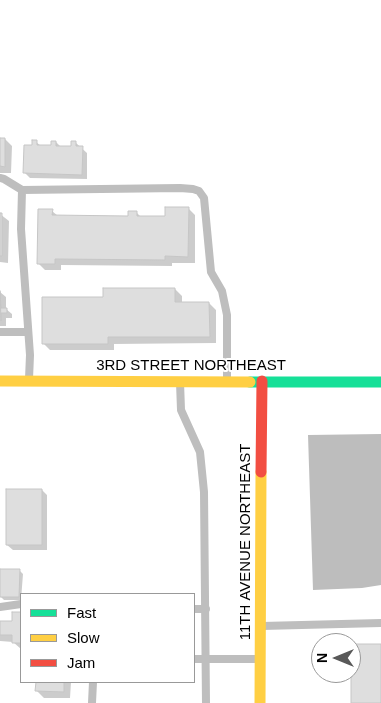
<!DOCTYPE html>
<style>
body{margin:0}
#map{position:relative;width:381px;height:703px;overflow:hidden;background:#fff;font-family:Helvetica,sans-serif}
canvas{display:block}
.legend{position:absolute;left:20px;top:593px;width:175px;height:90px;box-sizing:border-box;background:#fff;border:1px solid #999;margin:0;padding:6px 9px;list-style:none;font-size:15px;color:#000}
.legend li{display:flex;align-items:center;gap:10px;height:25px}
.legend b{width:25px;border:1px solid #999}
.north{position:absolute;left:311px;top:633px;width:50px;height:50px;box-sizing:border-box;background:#fff;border:1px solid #999;border-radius:50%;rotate:270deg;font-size:14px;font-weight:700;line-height:20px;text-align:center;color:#000}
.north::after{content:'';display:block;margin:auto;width:18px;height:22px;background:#595959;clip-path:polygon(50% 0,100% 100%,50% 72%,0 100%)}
</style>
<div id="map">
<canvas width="381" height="703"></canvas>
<ul class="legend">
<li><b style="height:6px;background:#16e098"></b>Fast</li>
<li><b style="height:6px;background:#ffcf43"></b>Slow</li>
<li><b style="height:6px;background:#f24e42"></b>Jam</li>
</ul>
<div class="north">N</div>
</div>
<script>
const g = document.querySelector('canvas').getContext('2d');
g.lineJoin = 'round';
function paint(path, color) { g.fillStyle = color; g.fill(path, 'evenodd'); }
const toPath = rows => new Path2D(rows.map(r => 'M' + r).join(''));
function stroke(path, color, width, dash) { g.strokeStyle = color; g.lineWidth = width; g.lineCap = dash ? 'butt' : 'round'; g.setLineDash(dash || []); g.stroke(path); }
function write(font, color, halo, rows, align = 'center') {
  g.font = font + ' Helvetica,sans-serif'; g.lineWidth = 4; g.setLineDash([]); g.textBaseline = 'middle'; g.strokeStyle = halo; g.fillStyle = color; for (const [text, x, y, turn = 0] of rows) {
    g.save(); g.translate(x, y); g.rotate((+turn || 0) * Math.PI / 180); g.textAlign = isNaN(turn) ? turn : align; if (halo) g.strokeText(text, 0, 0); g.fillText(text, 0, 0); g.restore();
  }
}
const water = toPath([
 [381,434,381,585,362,588,313,590,308,435]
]);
const shadow = toPath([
 [0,139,5,139,12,146,11,173,0,173],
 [36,142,41,146,52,147,56,142,61,147,72,147,76,143,87,153,87,179,30,178,24,172,33,146],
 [188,208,195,215,195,263,172,263,172,266,61,265,61,270,45,270,38,263,52,211,58,216,129,217,136,212,141,217,166,218],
 [0,214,9,221,8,263,0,262],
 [175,289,182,296,182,303,209,303,216,310,216,343,114,344,114,350,50,350,43,343,104,298],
 [0,292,6,297,6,309,12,314,12,318,6,318,6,326,0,326],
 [42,490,47,495,47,550,13,550,7,545],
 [19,570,23,574,21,600,4,600,0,596],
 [14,614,21,614,21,649,13,642,0,641,0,622,14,622],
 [37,682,71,682,70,698,44,698,37,691]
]);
const building = toPath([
 [0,138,5,138,5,167,0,166,0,138],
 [32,140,37,140,37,145,51,145,51,141,56,141,56,146,71,146,71,141,76,141,76,146,83,146,82,175,23,173,24,145,32,145,32,140],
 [165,207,189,207,188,257,165,256,165,260,55,259,55,264,37,264,38,209,53,209,52,215,128,216,128,211,137,211,137,216,165,216,165,207],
 [0,213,2,213,2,256,0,256,0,213],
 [103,288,175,288,175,302,209,302,210,337,108,337,108,344,42,344,42,297,103,297,103,288],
 [0,291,1,308,7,308,7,313,1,313,1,321,0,291],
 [6,489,42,489,42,545,6,545,6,489],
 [0,569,20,569,19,597,0,597,0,569],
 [12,612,21,612,21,643,12,643,12,635,0,635,0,621,12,621,12,612],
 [351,644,381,644,381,703,351,703,351,644],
 [36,682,64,682,64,692,35,691,36,682]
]);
const lane = toPath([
 [0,178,4,179,22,190,180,188,193,189,199,191,204,198,211,272,222,291,227,315,227,381],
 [22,190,21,229,30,355,29,379],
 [0,332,28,332],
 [180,382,181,410,200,452,204,492,206,703],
 [0,607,21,604],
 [194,609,206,609],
 [262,626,381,623],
 [194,659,258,659],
 [92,703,93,682]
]);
const fast = toPath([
 [250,382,381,382]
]);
const slow = toPath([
 [0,381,250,382],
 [260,703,261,472]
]);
const jam = toPath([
 [261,472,262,381]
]);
const streetNames = [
 ["3RD STREET NORTHEAST",191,366],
 ["11TH AVENUE NORTHEAST",246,542,-90]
];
paint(water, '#bdbdbd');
paint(shadow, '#0003');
paint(building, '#dedede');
stroke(building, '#c6c6c6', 1);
stroke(lane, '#bebebe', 8);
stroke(fast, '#16e098', 11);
stroke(slow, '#ffcf43', 11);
stroke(jam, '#f24e42', 11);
write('15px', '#000', '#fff', streetNames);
</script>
